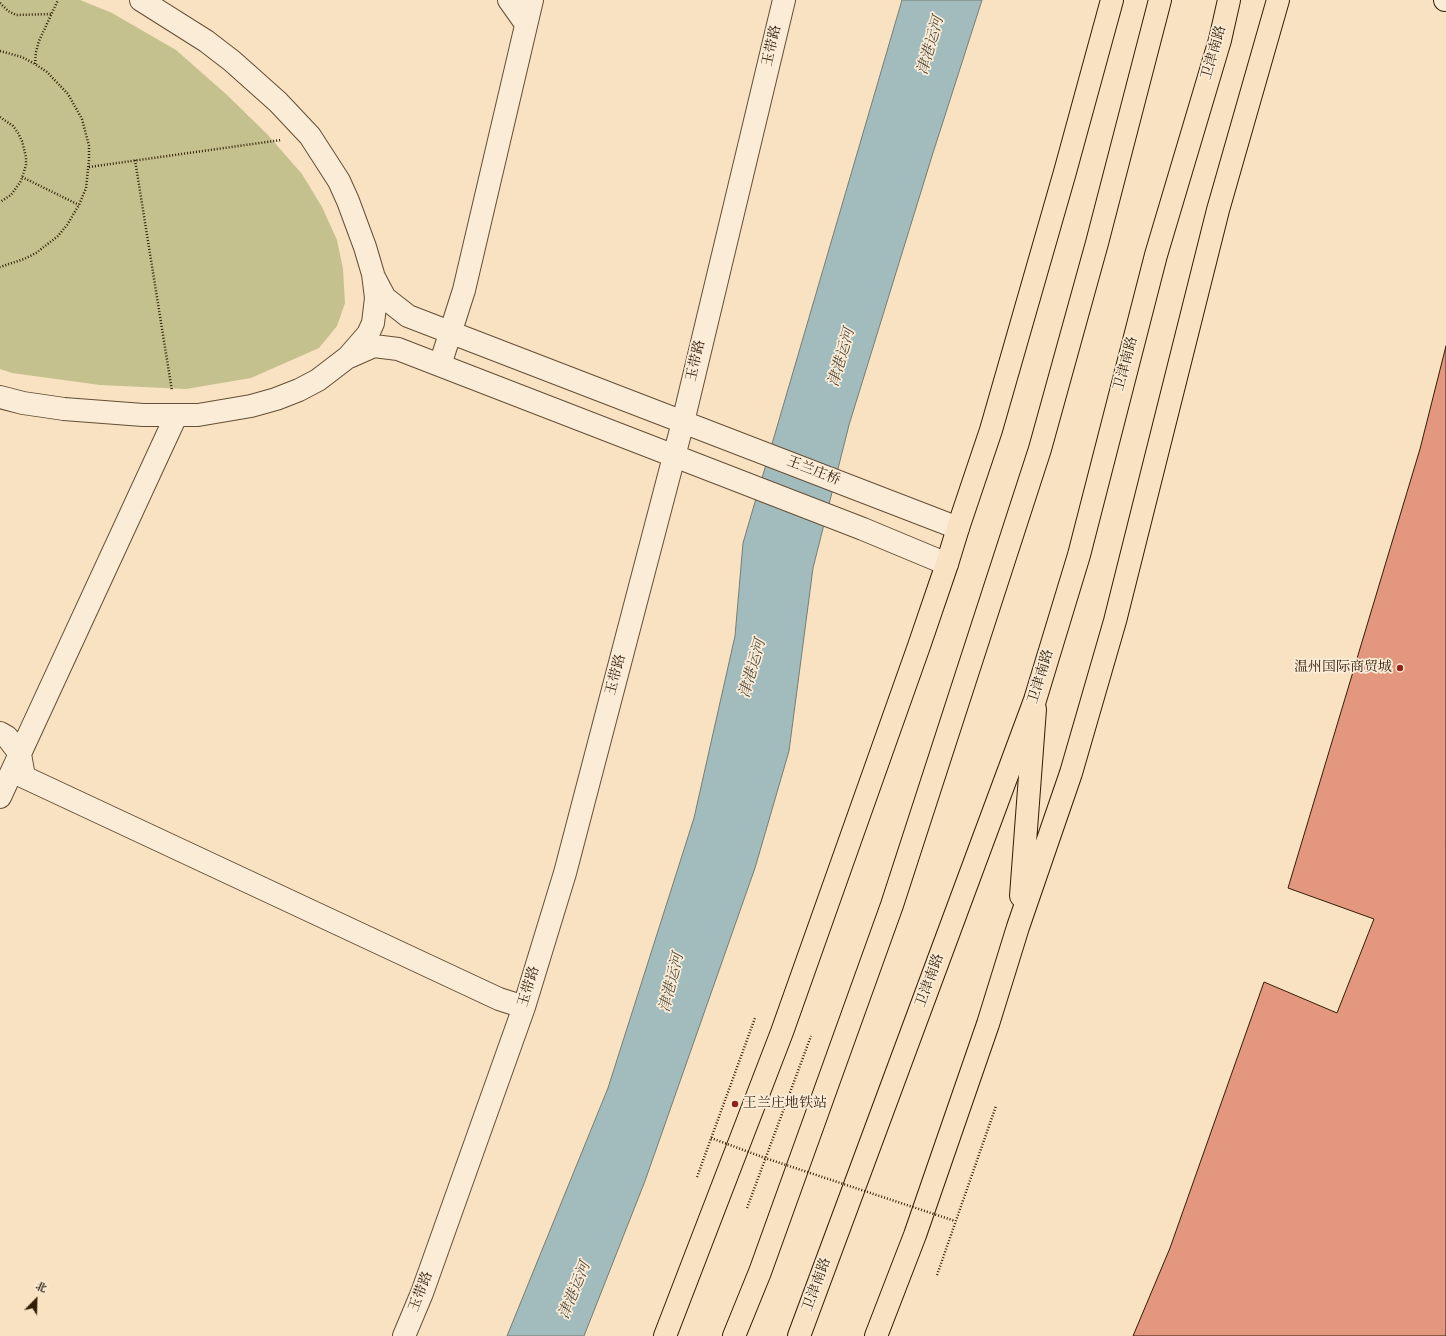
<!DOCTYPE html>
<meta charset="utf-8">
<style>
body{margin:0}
#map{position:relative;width:1446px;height:1336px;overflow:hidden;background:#f8e2c1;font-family:Vollkorn,"Noto Serif SC",serif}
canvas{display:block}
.north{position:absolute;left:16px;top:1280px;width:40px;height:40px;-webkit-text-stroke:3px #faecd7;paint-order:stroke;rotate:23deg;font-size:11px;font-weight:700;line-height:16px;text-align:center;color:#321d06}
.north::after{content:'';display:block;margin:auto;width:14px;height:18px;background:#321d06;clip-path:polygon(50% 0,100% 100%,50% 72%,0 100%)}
</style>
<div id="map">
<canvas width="1446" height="1336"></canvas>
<div class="north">北</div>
</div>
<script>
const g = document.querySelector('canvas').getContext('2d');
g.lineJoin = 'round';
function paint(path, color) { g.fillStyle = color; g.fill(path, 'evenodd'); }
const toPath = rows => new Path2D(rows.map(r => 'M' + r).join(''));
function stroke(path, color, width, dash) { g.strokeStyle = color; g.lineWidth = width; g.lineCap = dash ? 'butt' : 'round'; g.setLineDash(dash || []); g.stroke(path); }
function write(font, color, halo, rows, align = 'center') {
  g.font = font + ' Vollkorn,"Noto Serif SC",serif'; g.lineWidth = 3.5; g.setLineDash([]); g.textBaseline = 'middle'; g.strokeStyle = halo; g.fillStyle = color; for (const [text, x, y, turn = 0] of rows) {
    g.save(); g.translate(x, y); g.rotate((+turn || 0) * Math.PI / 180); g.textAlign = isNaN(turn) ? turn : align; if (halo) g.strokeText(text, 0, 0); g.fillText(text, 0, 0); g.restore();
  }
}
const green = toPath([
 [0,0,80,0,112,13,176,50,226,94,267,134,302,174,322,207,337,240,343,269,345,303,337,326,319,348,251,378,186,389,100,385,12,373,0,369]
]);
const water = toPath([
 [902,0,982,0,932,156,849,425,813,568,789,751,755,868,645,1181,584,1336,507,1336,608,1088,694,818,735,636,743,543,902,0]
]);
const building = toPath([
 [1446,346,1446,1336,1133,1336,1170,1248,1264,982,1337,1013,1374,919,1288,888,1420,449,1446,346]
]);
const path = toPath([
 [0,3,8,11,16,15,52,14],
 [0,51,22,57,35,64,47,72,68,94,82,119,89,146,89,160,86,188,79,205,67,225,58,236,36,253,24,259,0,267],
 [35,64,36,52,39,41,58,0],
 [0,117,13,126,18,133,22,141,26,157,26,165,21,181,11,195,0,202],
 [135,160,172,391],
 [89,167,281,140],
 [22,177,79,205],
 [697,1177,755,1018],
 [747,1208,811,1036],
 [937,1275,996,1106]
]);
const street = toPath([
 [509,0,526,24],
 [375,279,385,298,408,316,958,528],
 [349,357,374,346,398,349,863,529,947,564],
 [440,365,464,290,532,0],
 [0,397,23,403,64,409,143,415,198,415,251,406,276,399,299,390,318,380,348,357,368,334,373,323,376,298,373,274,365,247,348,201,339,181,310,136,278,102,232,61,206,41,141,0],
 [0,733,7,737,20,754,24,777,499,999,524,1007],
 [0,797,176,416],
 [404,1336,422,1293,524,1007,565,873,683,422,784,0]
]);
const secondary = toPath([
 [1445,0,1446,0]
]);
const primary = toPath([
 [1021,896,1035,709],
 [665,1336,782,1032,919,646,947,564,958,528,991,430,1065,172,1112,0],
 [876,1336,915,1235,988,1024,1018,927,1071,773,1115,621,1218,210,1278,0]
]);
const highway = toPath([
 [734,1336,760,1272,892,905,1040,449,1097,243,1160,0],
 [799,1336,1035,700,1079,555,1156,255,1220,40,1229,0]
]);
const pathBridge = toPath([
 [711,1138,765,1158,955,1221]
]);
const markers = [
 [1400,668,4,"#8f2418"],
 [735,1104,4,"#8f2418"]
];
const streetNames = [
 ["玉带路",773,46,-77],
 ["卫津南路",1215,53,-74],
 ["玉带路",697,361,-77],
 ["卫津南路",1127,364,-75],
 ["王兰庄桥",813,472,21],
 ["玉带路",617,675,-75],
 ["卫津南路",1042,677,-73],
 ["卫津南路",931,981,-70],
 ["玉带路",530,987,-73],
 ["卫津南路",818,1285,-70],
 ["玉带路",422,1292,-69]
];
const poiNames = [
 ["温州国际商贸城",1392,668],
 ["王兰庄地铁站",743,1104,"left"]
];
const waterNames = [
 ["津港运河",932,46,-74],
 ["津港运河",843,358,-74],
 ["津港运河",754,669,-74],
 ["津港运河",673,983,-76],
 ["津港运河",576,1291,-68]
];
paint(green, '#c4c18e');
paint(water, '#a2bcbd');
stroke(water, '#757c74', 1);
paint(building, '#e3977f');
stroke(building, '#321d06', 1);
stroke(street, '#644e35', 24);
stroke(secondary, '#321d06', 24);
stroke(primary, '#321d06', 24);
stroke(highway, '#321d06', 24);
stroke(path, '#321d06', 2.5, [1, 2]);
stroke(street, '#faecd7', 22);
stroke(secondary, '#faecd7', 22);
stroke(primary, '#f8e2c1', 22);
stroke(highway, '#f8e2c1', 22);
stroke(pathBridge, '#321d06', 2.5, [1, 2]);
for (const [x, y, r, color] of markers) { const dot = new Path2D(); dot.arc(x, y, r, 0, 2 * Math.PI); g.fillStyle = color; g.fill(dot); stroke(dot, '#faecd7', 1.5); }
write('14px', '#321d06', '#faecd7', streetNames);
write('14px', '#321d06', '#faecd7', poiNames, 'right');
write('italic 15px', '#544d3d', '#faecd7', waterNames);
</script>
